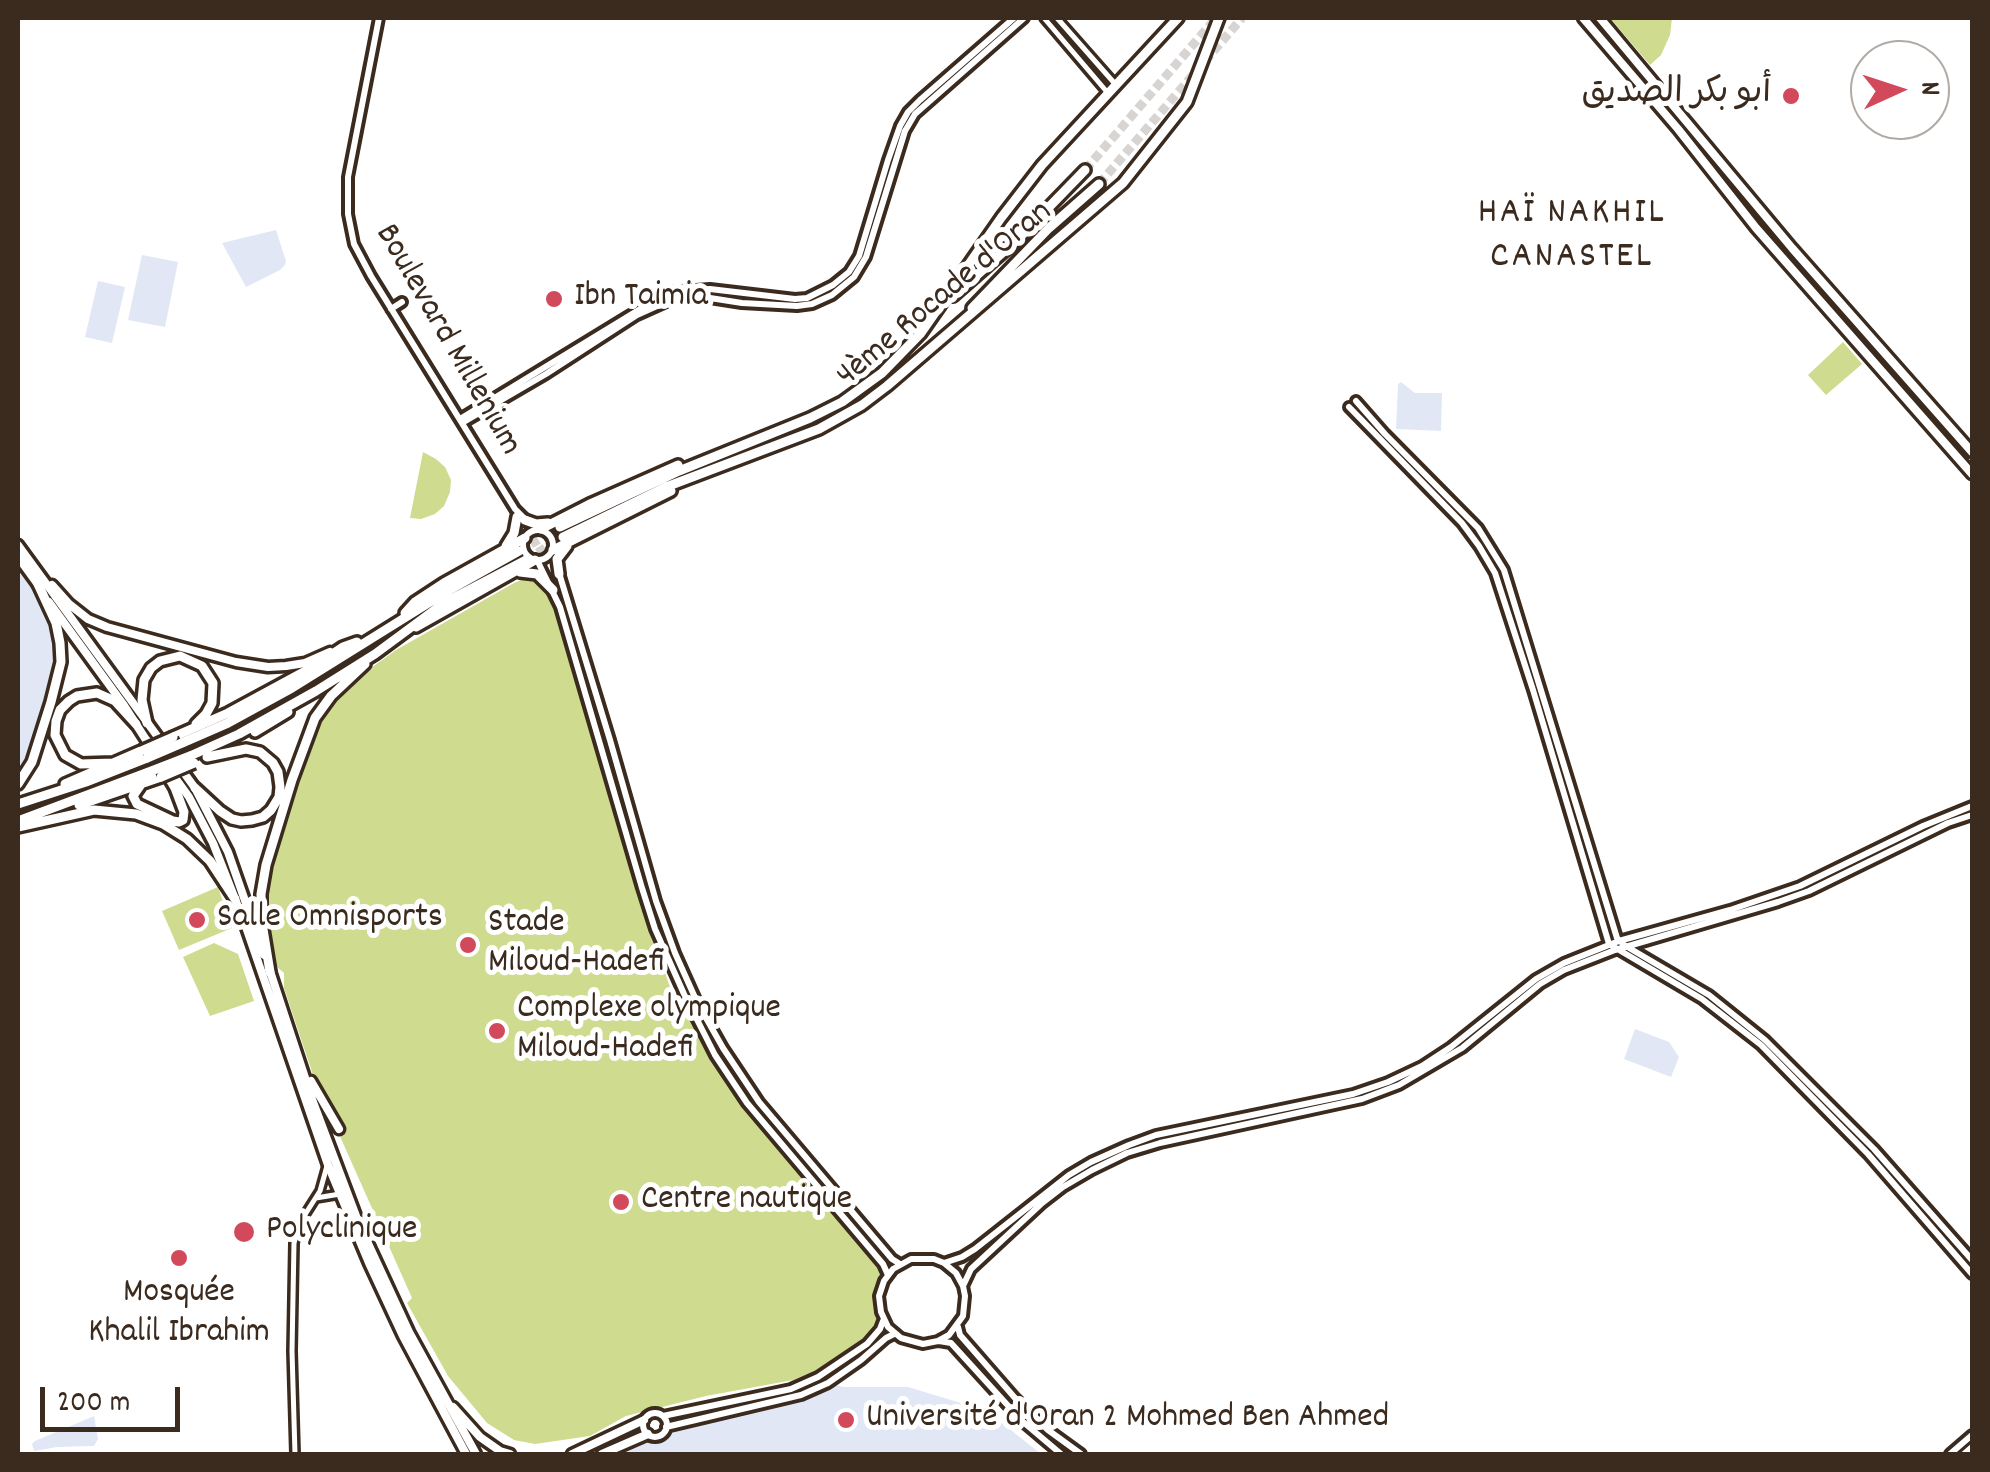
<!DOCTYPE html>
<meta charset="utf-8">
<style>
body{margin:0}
#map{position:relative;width:1990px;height:1472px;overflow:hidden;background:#fff;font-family:Dekko,sans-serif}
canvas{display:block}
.frame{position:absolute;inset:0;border:20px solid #3b2a1e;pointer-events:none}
.north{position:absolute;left:1850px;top:40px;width:100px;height:100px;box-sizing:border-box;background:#fff;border:2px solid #b1aaa5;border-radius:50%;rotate:87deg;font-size:28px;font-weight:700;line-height:40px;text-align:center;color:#3b2a1e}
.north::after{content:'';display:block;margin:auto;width:35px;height:45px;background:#d1495b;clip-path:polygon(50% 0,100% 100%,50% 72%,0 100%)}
.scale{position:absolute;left:40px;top:1387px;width:140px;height:45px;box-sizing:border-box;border:5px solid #3b2a1e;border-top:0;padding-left:12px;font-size:30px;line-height:35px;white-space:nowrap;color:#3b2a1e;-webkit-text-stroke:8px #fff;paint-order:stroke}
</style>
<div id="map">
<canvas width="1990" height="1472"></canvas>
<div class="frame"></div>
<div class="north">N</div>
<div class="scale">200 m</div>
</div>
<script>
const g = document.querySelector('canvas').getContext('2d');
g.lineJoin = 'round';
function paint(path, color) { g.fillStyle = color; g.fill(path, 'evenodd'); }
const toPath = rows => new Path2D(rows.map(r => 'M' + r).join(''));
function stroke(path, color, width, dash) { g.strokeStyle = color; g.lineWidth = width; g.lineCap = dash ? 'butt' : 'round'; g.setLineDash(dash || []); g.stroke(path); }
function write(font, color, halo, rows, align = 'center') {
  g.font = font + ' Dekko,"Playpen Sans Arabic",sans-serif'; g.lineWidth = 10; g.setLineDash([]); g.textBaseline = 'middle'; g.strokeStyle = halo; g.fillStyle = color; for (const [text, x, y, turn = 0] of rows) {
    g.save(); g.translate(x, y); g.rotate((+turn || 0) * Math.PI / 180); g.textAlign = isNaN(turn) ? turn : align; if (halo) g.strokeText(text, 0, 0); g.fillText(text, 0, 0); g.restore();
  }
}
const built = toPath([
 [276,230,286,261,285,265,280,270,246,287,222,243],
 [142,255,178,262,165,327,128,320],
 [98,281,125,287,112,343,85,337],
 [1401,382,1415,393,1442,393,1441,431,1396,429,1398,384],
 [18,562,33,586,49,616,56,637,58,660,33,755,18,778],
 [1635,1029,1669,1042,1679,1057,1671,1077,1624,1059],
 [828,1383,843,1387,908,1387,987,1411,1041,1454,605,1454,639,1438,663,1439,677,1424,773,1403],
 [94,1416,98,1439,94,1446,57,1447,34,1451,32,1444,35,1441]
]);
const green = toPath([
 [1610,18,1672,18,1670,35,1661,55,1650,65],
 [1843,342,1862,364,1826,395,1808,375],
 [423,452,436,459,445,467,451,480,450,492,444,506,435,514,421,519,410,518],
 [526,578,544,584,551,592,565,632,640,900,671,990,722,1072,755,1119,881,1270,877,1302,878,1328,840,1360,793,1380,706,1396,626,1416,590,1436,535,1444,514,1440,487,1423,448,1376,407,1303,412,1298,314,1078,284,988,284,973,277,967,270,941,266,914,269,873,306,757,330,704,357,678,396,650,514,583],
 [218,887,232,928,179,950,162,911],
 [214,943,238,954,254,1001,210,1016,183,957]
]);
const motorwayTunnel = toPath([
 [1085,170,1216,18],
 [1099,184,1242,18],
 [519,551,560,527],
 [526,560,563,537]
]);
const tertiary = toPath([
 [1044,18,1107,92],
 [1057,18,1116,85],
 [316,1198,340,1194],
 [295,1454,292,1351,294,1243,299,1224,320,1191,327,1166]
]);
const secondary = toPath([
 [379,18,348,177,348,214,354,244,371,276,515,509,528,522],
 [391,309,402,302],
 [1356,401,1385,434,1478,528,1504,570,1617,938,1624,945,1709,995,1765,1040,1874,1149,1972,1260],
 [1349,407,1462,523,1479,546,1495,573,1533,690,1609,944,1702,999,1761,1045,1868,1154,1972,1274],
 [460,419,668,292,710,289,795,299,807,298,833,285,849,272,859,256,888,160,900,126,908,112,920,100,1014,18],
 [462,423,546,374,637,315,677,297,710,298,742,303,797,306,812,304,832,295,854,277,866,257,905,131,915,114,1024,18],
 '523 545a15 15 0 1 1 30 0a15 15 0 1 1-30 0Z',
 [537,560,560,607,642,888,655,929,684,994,715,1055,747,1103,883,1264,888,1275],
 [559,573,610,740,656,901,675,953,697,1002,723,1048,759,1102,892,1259,900,1264],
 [944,1263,962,1257,975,1249,1069,1175,1091,1162,1129,1145,1156,1135,1353,1094,1388,1082,1422,1066,1451,1047,1536,979,1564,963,1619,941,1730,910,1800,886,1923,826,1972,806],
 [963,1286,956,1273,944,1263,934,1259,911,1259,893,1269,884,1281,879,1296,881,1312,888,1327,901,1338,923,1344,938,1341,949,1335,963,1316,965,1296,963,1286,971,1269,1041,1204,1063,1187,1092,1170,1127,1153,1160,1143,1362,1099,1399,1085,1462,1048,1540,984,1564,970,1615,950,1778,902,1809,891,1948,823,1972,815],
 [958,1327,960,1335,1015,1398,1048,1430,1081,1454],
 [939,1341,951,1343,1022,1421,1061,1454],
 '643 1425a12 12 0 1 1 24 0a12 12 0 1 1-24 0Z',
 [663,1416,791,1389,818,1377,867,1344,880,1329,883,1321],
 [666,1427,801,1395,828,1383,861,1360,886,1338,894,1334],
 [1950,1454,1972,1435],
 [1964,1454,1972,1447]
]);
const primary = toPath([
 [1583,18,1678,129,1756,228,1972,474],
 [1600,18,1792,248,1972,452]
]);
const trunk = toPath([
 [18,545,195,788,228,852,264,955],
 [18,557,39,586],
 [52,585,69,604,88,619,107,627,236,662,268,667,286,666,305,663,330,652],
 [49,602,123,704,150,746],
 [168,768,189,797,213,843,246,927,328,1165,369,1263,403,1336,466,1454],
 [269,968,313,1102,359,1224,409,1332,476,1454],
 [311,1081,339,1129],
 [453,1407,480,1437,500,1451,510,1454],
 [572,1454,644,1420],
 [602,1454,648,1434]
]);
const motorway = toPath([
 [953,296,1018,239,1085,170],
 [972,308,1049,228,1099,184],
 [525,520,536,524,548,523],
 [560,527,679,471,810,418,842,402,882,373,921,333,1001,218,1042,165,1178,18],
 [541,529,592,503,678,465],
 [563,537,666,487,819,429,862,405,887,386,1123,183,1187,102,1219,18],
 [506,546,514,533,517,517],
 [553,550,671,491],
 [520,572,537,574,553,590],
 [559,574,557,559,567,546],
 [405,613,415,602,444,583,525,538],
 [416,627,535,560],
 [147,723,142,700,144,680,151,668,160,661,180,656,202,666,213,683,212,703,206,714,196,724],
 [255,732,288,712],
 [173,737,228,713,313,667,343,647,357,642],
 [182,743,228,723,292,688,451,589,519,551],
 [190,756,239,734,316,691,375,654,444,603,526,560],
 [113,763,81,764,65,755,55,735,56,721,60,710,69,701,77,696,97,693,115,701,136,724],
 [18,784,32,762,51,702,61,662,60,643,56,623,38,584],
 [65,784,141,751],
 [140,786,133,796,137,804,173,821,179,822,183,820,184,812,175,788,147,741],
 [195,788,220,811,232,819,241,821,252,820,263,817,271,810,279,797,280,787,278,772,273,763,260,752,246,749,207,757],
 [18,804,86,782,147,758],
 [79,805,161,777],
 [18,821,154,770],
 [18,827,94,810,136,814,163,824,187,839,210,861,235,899],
 [270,972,261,917,261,894,266,865,292,780,315,718,331,696,365,664]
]);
const motorwayBridge = toPath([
 [141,751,173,737],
 [147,758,182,743],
 [154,770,190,756],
 [161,777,194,763]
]);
const markers = [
 [1791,96,10,"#d1495b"],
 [554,299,10,"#d1495b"],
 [197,920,10,"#d1495b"],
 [468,945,10,"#d1495b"],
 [497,1031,10,"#d1495b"],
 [621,1202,10,"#d1495b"],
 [244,1232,12,"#d1495b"],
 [179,1258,10,"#d1495b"],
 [846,1420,10,"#d1495b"]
];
const poiNames = [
 ["أبو بكر الصديق",1771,96,"right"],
 ["Ibn Taimia",574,299],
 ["Salle Omnisports",217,920],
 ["Stade",488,925],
 ["Miloud-Hadefi",488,965],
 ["Complexe olympique",517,1011],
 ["Miloud-Hadefi",517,1051],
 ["Centre nautique",641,1202],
 ["Polyclinique",266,1232],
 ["Mosquée",179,1295,"center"],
 ["Khalil Ibrahim",179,1335,"center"],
 ["Université d'Oran 2 Mohmed Ben Ahmed",866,1420]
];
const streetNames = [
 ["4ème Rocade d'Oran",946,296,-40],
 ["Boulevard Millenium",446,341,60]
];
const neighbourhoodNames = [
 ["HAÏ NAKHIL",1572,216],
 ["CANASTEL",1572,260]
];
paint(built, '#e2e7f5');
paint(green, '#cfdb8e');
stroke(motorwayTunnel, '#d8d4d2', 9, [9, 4.5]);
stroke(tertiary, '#3b2a1e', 12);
stroke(secondary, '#3b2a1e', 14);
stroke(primary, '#3b2a1e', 15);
stroke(trunk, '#3b2a1e', 15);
stroke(motorway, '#3b2a1e', 16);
stroke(tertiary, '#fff', 5);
stroke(secondary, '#fff', 6);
stroke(primary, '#fff', 8);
stroke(trunk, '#fff', 8);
stroke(motorway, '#fff', 9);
stroke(motorwayBridge, '#3b2a1e', 16, []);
stroke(motorwayBridge, '#fff', 9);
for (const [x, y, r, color] of markers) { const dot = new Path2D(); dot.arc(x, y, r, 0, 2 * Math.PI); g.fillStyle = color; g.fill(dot); stroke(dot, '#fff', 4); }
write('35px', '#3b2a1e', '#fff', poiNames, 'left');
write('35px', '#3b2a1e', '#fff', streetNames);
g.letterSpacing = '2.5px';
write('38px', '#3b2a1e', '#fff', neighbourhoodNames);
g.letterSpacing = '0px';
</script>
